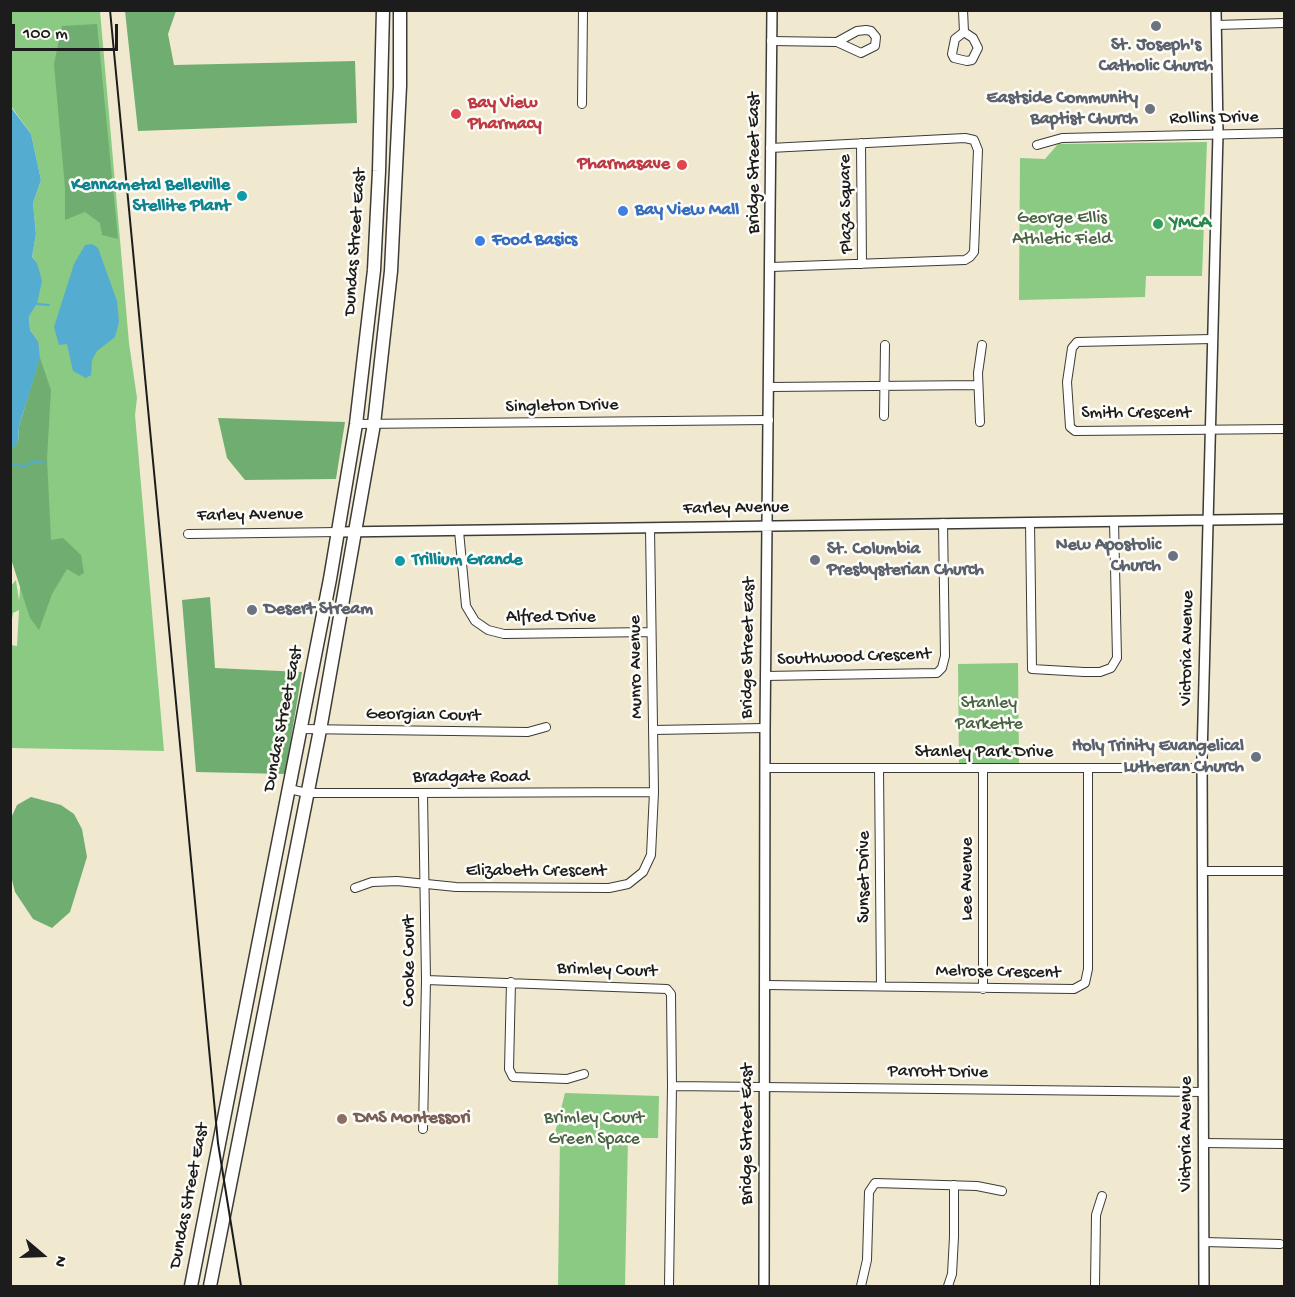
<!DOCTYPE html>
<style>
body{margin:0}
#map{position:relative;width:1295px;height:1297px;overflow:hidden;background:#f0e9cf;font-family:"Gochi Hand",sans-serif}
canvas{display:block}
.frame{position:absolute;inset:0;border:12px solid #1c1c1c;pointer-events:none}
.north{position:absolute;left:12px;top:1225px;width:60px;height:60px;-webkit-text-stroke:4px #fdfcf7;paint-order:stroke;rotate:109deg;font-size:16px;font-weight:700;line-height:24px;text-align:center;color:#1c1c1c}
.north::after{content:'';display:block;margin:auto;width:21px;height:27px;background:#1c1c1c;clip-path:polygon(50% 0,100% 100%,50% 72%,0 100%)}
.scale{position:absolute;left:12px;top:24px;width:106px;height:27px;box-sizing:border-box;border:3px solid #1c1c1c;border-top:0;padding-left:8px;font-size:18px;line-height:21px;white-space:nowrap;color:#1c1c1c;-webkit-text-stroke:4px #fdfcf7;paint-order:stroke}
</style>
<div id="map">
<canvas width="1295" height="1297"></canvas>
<div class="frame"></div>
<div class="north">N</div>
<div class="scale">100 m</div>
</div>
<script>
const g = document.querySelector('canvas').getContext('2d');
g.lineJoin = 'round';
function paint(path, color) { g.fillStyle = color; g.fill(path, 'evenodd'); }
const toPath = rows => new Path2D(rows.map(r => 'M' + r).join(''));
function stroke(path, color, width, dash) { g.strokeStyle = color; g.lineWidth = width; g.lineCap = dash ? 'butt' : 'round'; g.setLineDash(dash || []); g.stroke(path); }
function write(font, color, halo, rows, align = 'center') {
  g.font = font + ' "Gochi Hand",sans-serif'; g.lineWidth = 5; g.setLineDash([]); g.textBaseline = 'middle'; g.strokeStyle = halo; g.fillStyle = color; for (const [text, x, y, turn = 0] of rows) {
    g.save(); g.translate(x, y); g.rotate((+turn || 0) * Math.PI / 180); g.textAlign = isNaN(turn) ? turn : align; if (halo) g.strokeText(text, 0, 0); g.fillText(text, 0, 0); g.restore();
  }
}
const green = toPath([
 [11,11,100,11,129,343,137,398,135,415,164,751,11,748,11,645,17,646,19,610,13,613,11,625,11,586,16,580,19,601,24,534,11,449,18,443,38,341,30,330,29,315,37,304,37,263,32,257,36,234,33,203,41,180,31,134,11,106],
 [1207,142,1202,276,1146,276,1145,297,1019,300,1020,158,1045,159,1058,144],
 [1018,663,1019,763,959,764,958,664],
 [565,1093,659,1096,658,1138,628,1138,625,1286,558,1286,560,1138,554,1137]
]);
const forest = toPath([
 [125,11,176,11,168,34,174,65,355,61,357,123,138,131],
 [97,24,118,239,102,235,100,223,85,212,65,220,65,188,54,64,62,26],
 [40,358,51,390,47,459,51,540,63,538,81,555,84,573,79,576,67,569,52,594,39,630,30,618,11,559,10,449,18,443,19,426],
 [218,418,345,422,336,479,245,480,227,458],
 [210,597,215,668,302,672,285,774,196,772,182,600],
 [31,797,61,805,74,814,82,829,87,857,70,912,52,928,33,919,15,892,11,876,11,818,17,805]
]);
const water = toPath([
 [10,106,31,134,41,180,33,203,36,234,32,257,37,263,42,281,37,304,29,316,30,330,38,341,40,358,19,426,18,443,11,449],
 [92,244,98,248,117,301,119,322,115,337,97,351,92,360,91,375,86,378,73,371,67,344,59,345,54,327,74,264,85,245]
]);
const stream = toPath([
 [37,304,49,305],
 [10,463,23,467,34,461,44,463]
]);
const minor = toPath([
 [963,10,964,32],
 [1217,25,1284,23],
 [964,32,973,38,978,48,972,60,967,61,954,58,952,54,955,39,964,32],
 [771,41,837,42,861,53,875,46,876,37,871,31,866,30,857,31,837,42],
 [582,104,583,10],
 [861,143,862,264],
 [1037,145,1062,138,1284,133],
 [770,148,965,138,974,140,978,150,974,252,970,257,965,260,771,267],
 [1212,339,1077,342,1072,348,1067,382,1070,427,1075,431,1284,429],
 [770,387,978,385],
 [884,416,885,345],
 [980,422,978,373,982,345],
 [356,424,769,420],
 [1030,522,1032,669,1084,672,1100,672,1111,668,1117,658,1114,521],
 [459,531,466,606,475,621,488,630,504,634,650,632],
 [188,534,339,532],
 [765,676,937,673,942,668,945,656,943,523],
 [300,729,528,732,546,727],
 [653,730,765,728],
 [766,768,1202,768],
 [879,768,881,986],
 [983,769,983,989],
 [289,789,307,793,417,793,654,792],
 [1203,871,1284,871],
 [355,888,372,882,397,881,456,887,609,888,628,884,643,872,651,855,654,792,650,528],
 [426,980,667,989,671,994,672,1086,669,1286],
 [511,982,509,1069,513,1077,567,1079,584,1074],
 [766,985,1074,989,1085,983,1088,969,1088,768],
 [672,1086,1203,1092],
 [423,1129,426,980,423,794],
 [1204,1143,1284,1144],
 [1204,1242,1280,1244],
 [861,1286,867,1260,869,1192,875,1183,977,1186,1002,1191],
 [948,1286,952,1274,954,1237,954,1185],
 [1095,1286,1096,1215,1102,1196]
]);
const tertiary = toPath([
 [339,532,1284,519],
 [764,1286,765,728,772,10],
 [1204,1286,1202,758,1218,133,1216,10]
]);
const primary = toPath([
 [191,1286,330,579,356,424,374,270,379,171,383,10],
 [210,1286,320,730,374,424,391,271,400,86,400,10]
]);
const rail = toPath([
 [110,10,218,1143,241,1286]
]);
const markers = [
 [1156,26,6,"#6b7280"],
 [1150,109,6,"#6b7280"],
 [456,114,6,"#e0444e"],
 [682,165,6,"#e0444e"],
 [242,196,6,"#0f9aa8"],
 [623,211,6,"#3f7fe0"],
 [1158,224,6,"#2e9e5b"],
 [480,241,6,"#3f7fe0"],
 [1173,556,6,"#6b7280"],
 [815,560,6,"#6b7280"],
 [400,561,6,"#0f9aa8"],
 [252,610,6,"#6b7280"],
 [1256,757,6,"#6b7280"],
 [342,1119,6,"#8d6e63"]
];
const worshipNames = [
 ["St. Joseph's",1156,46,"center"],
 ["Catholic Church",1156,67,"center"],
 ["Eastside Community",1138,99],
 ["Baptist Church",1138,120],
 ["New Apostolic",1161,546],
 ["Church",1161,567],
 ["St. Columbia",827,550,"left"],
 ["Presbysterian Church",827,571,"left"],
 ["Desert Stream",264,610,"left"],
 ["Holy Trinity Evangelical",1244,747],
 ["Lutheran Church",1244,768]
];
const healthNames = [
 ["Bay View",468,104],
 ["Pharmacy",468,125],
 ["Pharmasave",670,165,"right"]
];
const streetNames = [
 ["Rollins Drive",1214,119,-1],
 ["Bridge Street East",755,163,-90],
 ["Plaza Square",847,204,-91],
 ["Dundas Street East",356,242,-86],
 ["Singleton Drive",562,407,-1],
 ["Smith Crescent",1136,414],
 ["Farley Avenue",736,509,-1],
 ["Farley Avenue",250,516,-1],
 ["Alfred Drive",551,618],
 ["Bridge Street East",749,648,-89],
 ["Victoria Avenue",1188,648,-89],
 ["Southwood Crescent",854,658,-2],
 ["Munro Avenue",637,667,-91],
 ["Georgian Court",423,716,1],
 ["Dundas Street East",284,719,-79],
 ["Stanley Park Drive",984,753],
 ["Bradgate Road",471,778],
 ["Elizabeth Crescent",536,872],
 ["Sunset Drive",865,877,-90],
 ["Lee Avenue",968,879,-90],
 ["Cooke Court",410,961,-90],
 ["Brimley Court",607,971,2],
 ["Melrose Crescent",998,973,1],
 ["Parrott Drive",938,1073,1],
 ["Bridge Street East",748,1134,-90],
 ["Victoria Avenue",1187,1134,-90],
 ["Dundas Street East",190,1196,-79]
];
const cultureNames = [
 ["Kennametal Belleville",230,186],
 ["Stellite Plant",230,207],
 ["Trillium Grande",412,561,"left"]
];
const shopNames = [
 ["Bay View Mall",635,211],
 ["Food Basics",492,241]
];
const parkNames = [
 ["George Ellis",1062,219],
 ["Athletic Field",1062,240],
 ["Stanley",989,704],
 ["Parkette",989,725],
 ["Brimley Court",594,1119],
 ["Green Space",594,1140]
];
const leisureNames = [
 ["YMCA",1170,224]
];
const educationNames = [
 ["DMS Montessori",354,1119]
];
paint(green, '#8aca82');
paint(forest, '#6fae70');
paint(water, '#54acd1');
stroke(stream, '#54acd1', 2);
stroke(minor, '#3c3b37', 10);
stroke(tertiary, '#3c3b37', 12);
stroke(primary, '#3c3b37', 15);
stroke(minor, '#fff', 8);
stroke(tertiary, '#fff', 9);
stroke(primary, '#fff', 12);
stroke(rail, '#1c1c1c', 2);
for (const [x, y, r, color] of markers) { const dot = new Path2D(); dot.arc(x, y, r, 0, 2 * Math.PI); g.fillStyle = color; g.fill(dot); stroke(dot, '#fdfcf7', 2); }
write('bold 18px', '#5b616d', '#fdfcf7', worshipNames, 'right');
write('bold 18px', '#be3a42', '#fdfcf7', healthNames, 'left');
write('18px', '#1c1c1c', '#fdfcf7', streetNames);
write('bold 18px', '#0d838f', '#fdfcf7', cultureNames, 'right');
write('bold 18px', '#366cbe', '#fdfcf7', shopNames, 'left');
write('18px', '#486245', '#fdfcf7', parkNames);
write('bold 18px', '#27864d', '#fdfcf7', leisureNames, 'left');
write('bold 18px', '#785e54', '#fdfcf7', educationNames, 'left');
</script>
